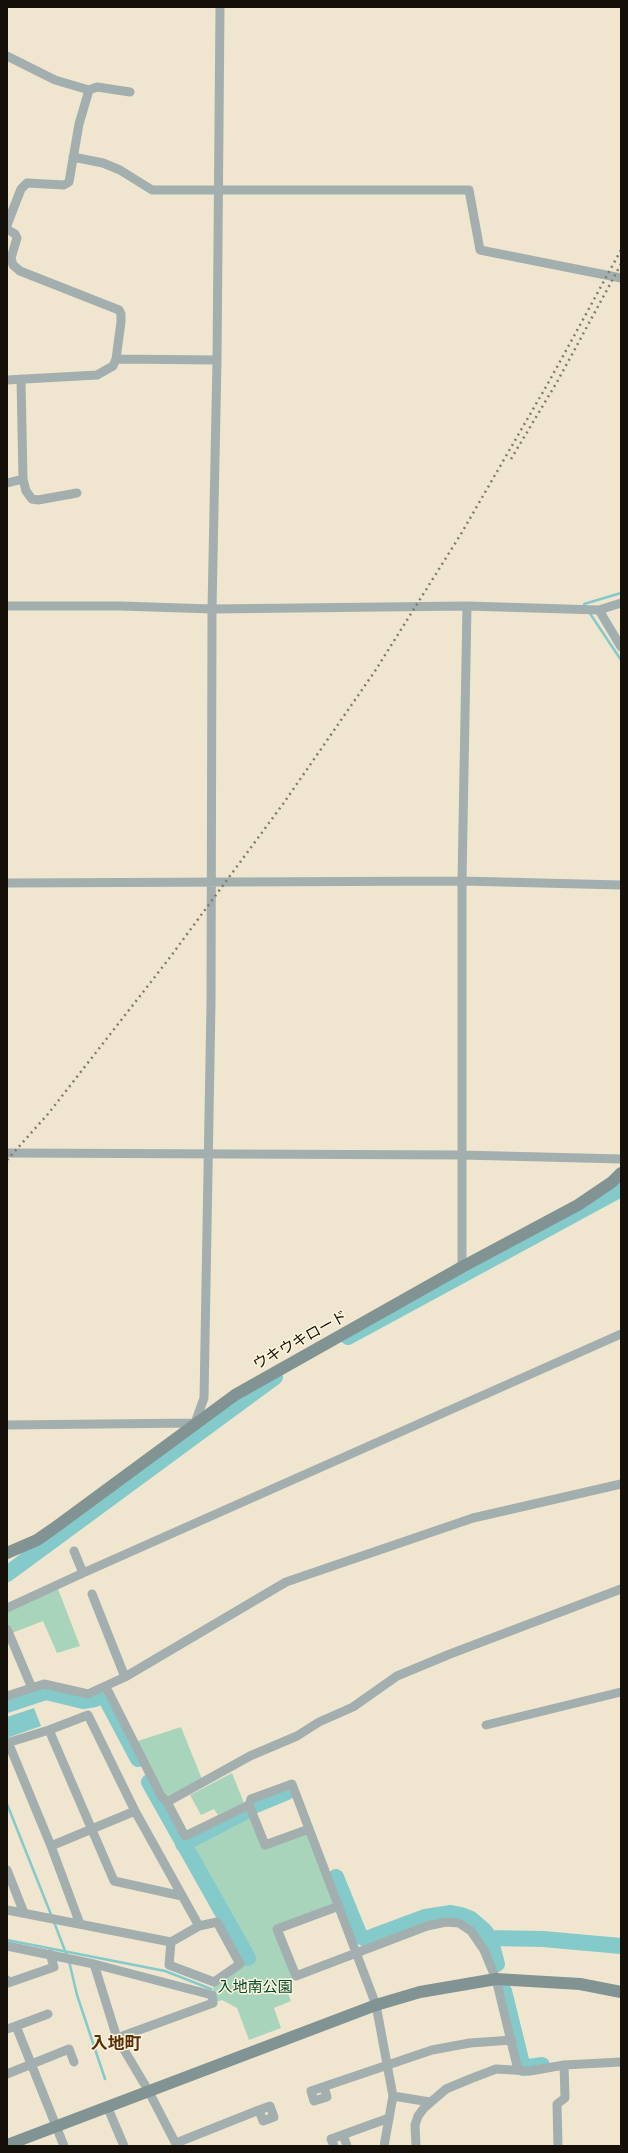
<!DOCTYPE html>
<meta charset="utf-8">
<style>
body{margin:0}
#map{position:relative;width:628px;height:2153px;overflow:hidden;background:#f0e6d0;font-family:"Exo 2",sans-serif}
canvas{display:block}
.frame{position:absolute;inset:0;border:8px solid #141009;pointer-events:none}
</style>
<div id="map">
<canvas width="628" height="2153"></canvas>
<div class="frame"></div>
</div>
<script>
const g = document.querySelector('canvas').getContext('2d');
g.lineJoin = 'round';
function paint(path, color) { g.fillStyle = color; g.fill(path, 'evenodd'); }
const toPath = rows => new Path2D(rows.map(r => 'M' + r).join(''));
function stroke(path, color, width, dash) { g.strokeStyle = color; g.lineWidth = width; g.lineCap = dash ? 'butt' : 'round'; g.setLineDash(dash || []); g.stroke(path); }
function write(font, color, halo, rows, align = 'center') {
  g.font = font + ' "Exo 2","Noto Sans JP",sans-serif'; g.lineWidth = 3; g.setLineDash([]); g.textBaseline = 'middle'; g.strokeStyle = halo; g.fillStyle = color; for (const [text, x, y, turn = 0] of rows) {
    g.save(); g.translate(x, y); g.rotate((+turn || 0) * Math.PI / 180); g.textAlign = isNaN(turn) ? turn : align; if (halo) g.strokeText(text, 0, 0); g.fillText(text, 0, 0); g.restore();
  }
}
const green = toPath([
 [58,1589,80,1646,57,1653,43,1621,12,1633,7,1621,7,1611],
 [181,1727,202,1779,167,1797,164,1796,138,1741],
 [232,1773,244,1803,218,1815,214,1809,201,1815,190,1795],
 [252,1814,265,1845,309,1829,339,1906,278,1929,296,1976,283,1982,291,2001,274,2008,281,2028,249,2040,237,2008,222,2000,213,2003,212,1995,214,1982,240,1964,251,1959,190,1846]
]);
const water = toPath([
 [34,1708,41,1726,7,1738,7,1717]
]);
const stream = toPath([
 [586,608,584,604,621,593],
 [589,612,621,660],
 [7,1804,52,1917],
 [54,1922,67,1956],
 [7,1940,165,1971,211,1989],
 [69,1961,77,1995,105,2079]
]);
const river = toPath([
 [348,1337,621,1189],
 [7,1574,275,1377],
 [7,1705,46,1692,83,1701,95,1699,104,1695,138,1759],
 [149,1782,248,1958],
 [253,1806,287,1792],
 [183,1844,245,1812],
 [336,1877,360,1936,366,1939,425,1917,451,1913,461,1915,471,1919,484,1930,490,1938,543,1939,621,1946],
 [490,1938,497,1964],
 [504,1991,523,2068,542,2065]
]);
const street = toPath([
 [7,56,55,80,89,90],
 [73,157,103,163,120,170,152,190,469,190,480,250,621,278],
 [7,225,21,189,27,183,64,185,69,182,79,124,89,90,97,87,130,92],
 [7,229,15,234,17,238,11,258,13,265,20,271,119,310,121,314,121,322,116,359,217,360],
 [21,379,23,479,26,491,32,499,38,500,77,493],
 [7,380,97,375,113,366,116,359],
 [7,483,23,479],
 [7,606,121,606,212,609,467,606,599,610,621,603],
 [599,610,621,647],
 [7,883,462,881,621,885],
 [7,1153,462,1155,621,1159],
 [462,1267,462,881,467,606],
 [7,1425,195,1423,204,1398,211,1002,212,609,217,360,220,7],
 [83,1573,621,1334],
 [92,1594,125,1677],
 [7,1608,83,1573,74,1551],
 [7,1629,32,1688],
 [106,1687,161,1796,167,1802,250,1756,297,1736,319,1722,353,1707,397,1676,450,1654,621,1589],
 [7,1696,44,1684,88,1694,125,1677,286,1582,473,1518,621,1484],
 [486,1725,621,1692],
 [49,1730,114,1881,182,1896],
 [8,1742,51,1846,80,1924],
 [7,1743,49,1730,88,1715,135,1811,199,1926,171,1942,7,1910],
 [167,1802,185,1836,249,1805,265,1845,309,1829],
 [249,1805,251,1799,292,1784,376,2005,393,2096,384,2146],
 [51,1846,135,1811],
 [7,1870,24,1913],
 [339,1906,277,1929,296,1976,427,1926,446,1922,459,1923,471,1931,484,1950,496,1979,518,2070],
 [171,1942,169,1965,214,1982,240,1964,217,1922,199,1926],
 [7,1946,94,1964,212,1995,213,2003,117,2038],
 [94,1964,117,2038,148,2090,177,2146],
 [7,1980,8,1983,54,1967,50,1954],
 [16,2026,48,2014],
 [7,2029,16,2026,64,2146],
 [7,2074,69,2049,74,2062],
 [324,2087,327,2097,314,2101,311,2091,432,2050,470,2043,512,2040],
 [393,2096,430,2102],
 [107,2106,124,2146],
 [343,2135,347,2146],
 [176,2143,259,2110,270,2106,274,2117,263,2121,259,2110],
 [334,2146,331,2139,389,2118],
 [416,2146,415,2125,418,2116,424,2108,446,2089,470,2079,496,2069,530,2071,564,2065,621,2062],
 [558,2146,557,2104,565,2098,564,2065]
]);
const secondary = toPath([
 [7,1553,37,1540,53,1529,235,1395,462,1267,578,1205,612,1182,621,1173],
 [7,2145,376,2005,420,1992,496,1979,580,1984,621,1992]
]);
const rail = toPath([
 [511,459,557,382,621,264],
 [7,1160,48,1114,168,960,283,804,375,671,461,534,551,378,621,250]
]);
const streetNames = [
 ["ウキウキロード",300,1340,-29]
];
const parkNames = [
 ["入地南公園",255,1987]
];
const quarterNames = [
 ["入地町",116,2043]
];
paint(green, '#a8d4bb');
paint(water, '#84caca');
stroke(stream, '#84caca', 2.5);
stroke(river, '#84caca', 16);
stroke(street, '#a2afae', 9);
stroke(secondary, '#819493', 12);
stroke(rail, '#827b6d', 2.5, [2, 4]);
write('15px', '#141009', '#fdf4dd', streetNames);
write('15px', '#00472c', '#fdf4dd', parkNames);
write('bold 17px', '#5a2e08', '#fdf4dd', quarterNames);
</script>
